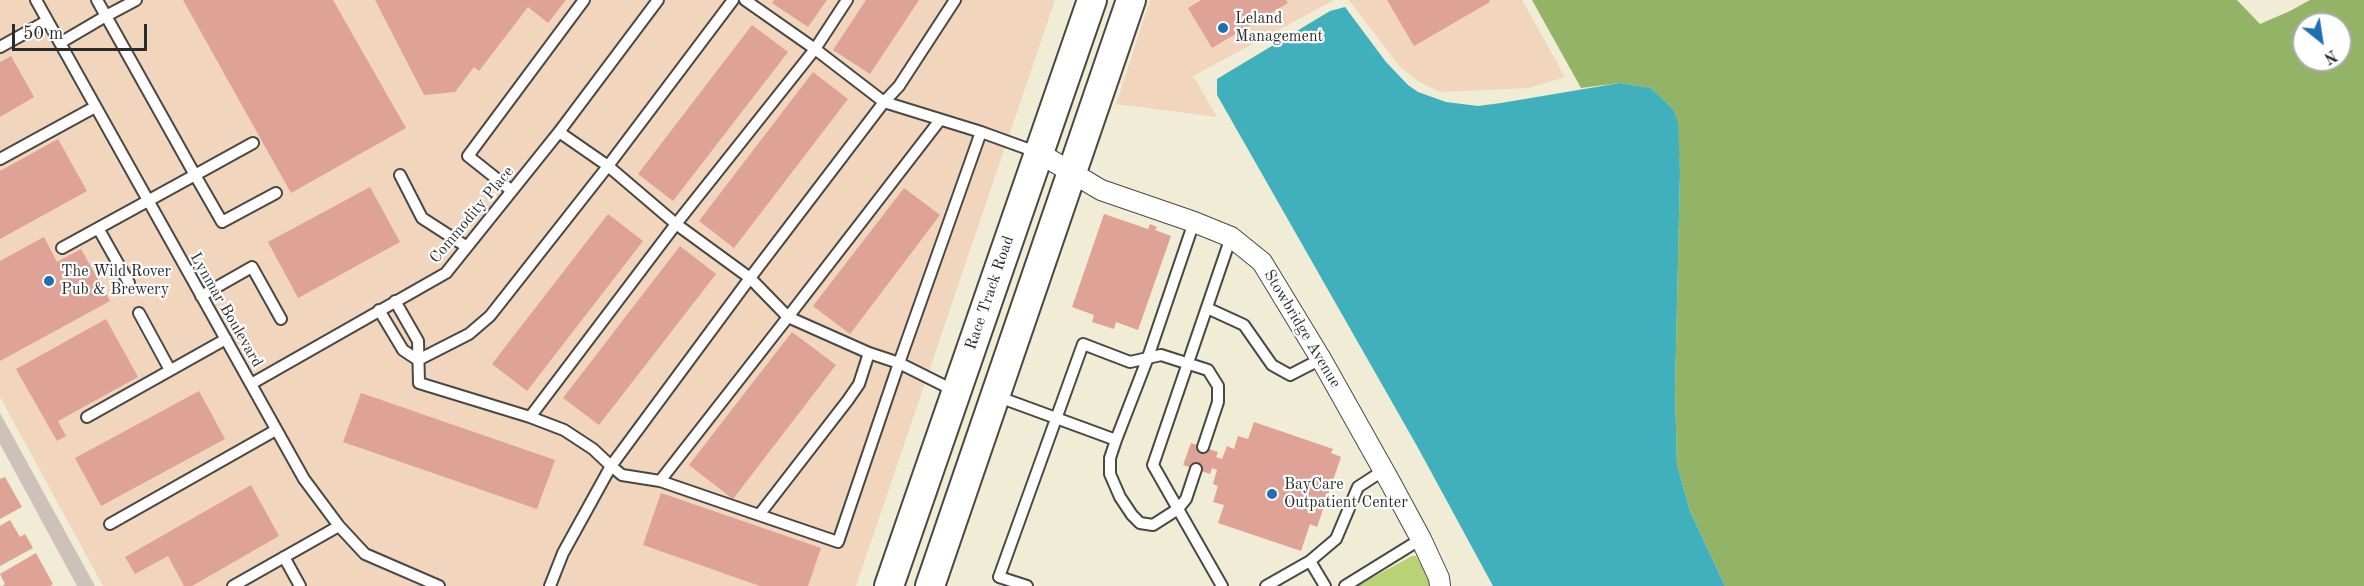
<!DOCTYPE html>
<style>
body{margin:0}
#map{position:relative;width:2364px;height:586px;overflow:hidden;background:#f1ecd5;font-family:"Old Standard TT",serif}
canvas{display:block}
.north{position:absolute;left:2292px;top:12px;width:60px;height:60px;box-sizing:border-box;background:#fff;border:2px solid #aaa;border-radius:50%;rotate:150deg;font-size:16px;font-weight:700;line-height:24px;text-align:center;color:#2b2b2b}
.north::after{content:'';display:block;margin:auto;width:21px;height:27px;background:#1f6fb2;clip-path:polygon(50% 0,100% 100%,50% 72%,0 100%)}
.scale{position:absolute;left:12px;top:24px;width:135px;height:27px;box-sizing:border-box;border:3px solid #2b2b2b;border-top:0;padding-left:8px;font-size:18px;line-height:21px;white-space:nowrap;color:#2b2b2b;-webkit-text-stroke:4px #fff;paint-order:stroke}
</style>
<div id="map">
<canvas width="2364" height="586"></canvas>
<div class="north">N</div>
<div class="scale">50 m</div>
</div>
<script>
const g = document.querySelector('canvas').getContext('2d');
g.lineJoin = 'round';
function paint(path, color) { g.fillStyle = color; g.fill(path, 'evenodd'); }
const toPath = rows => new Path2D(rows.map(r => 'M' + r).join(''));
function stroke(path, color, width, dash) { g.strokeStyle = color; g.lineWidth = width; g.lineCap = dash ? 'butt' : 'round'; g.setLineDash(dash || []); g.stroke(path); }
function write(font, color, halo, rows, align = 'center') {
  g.font = font + ' "Old Standard TT",serif'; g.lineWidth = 4.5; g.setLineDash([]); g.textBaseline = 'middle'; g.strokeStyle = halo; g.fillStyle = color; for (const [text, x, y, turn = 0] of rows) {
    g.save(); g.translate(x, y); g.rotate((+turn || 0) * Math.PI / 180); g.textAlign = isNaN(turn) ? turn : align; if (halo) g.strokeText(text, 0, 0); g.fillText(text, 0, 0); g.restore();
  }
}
const built = toPath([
 [0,0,1055,0,856,586,103,586,0,397],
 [1150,0,1334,0,1193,76,1217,117,1116,104],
 [1349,0,1522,0,1565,77,1529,88,1441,92,1419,82,1400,67]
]);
const industrial = toPath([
 [0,413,95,586,77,586,0,444]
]);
const green = toPath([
 [1412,556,1416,556,1427,575,1430,586,1357,586]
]);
const forest = toPath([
 [1532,0,2237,0,2260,24,2290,11,2310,0,2364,0,2364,586,1725,586,1690,511,1677,465,1675,391,1680,172,1677,122,1673,109,1651,88,1620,83,1581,88],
 [2304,24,2340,24,2340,60,2304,60]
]);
const water = toPath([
 [1345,7,1386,62,1408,85,1418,92,1446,102,1478,106,1501,103,1620,83,1651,88,1673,109,1678,122,1680,172,1675,391,1677,465,1690,511,1725,586,1493,586,1417,446,1217,95,1217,79,1330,11]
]);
const building = toPath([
 [183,0,333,0,406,128,291,193],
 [375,0,566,0,548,23,528,7,479,71,474,67,455,92,424,95],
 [774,0,827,0,808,27,772,3],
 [866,0,919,0,870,74,833,50],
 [1201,0,1286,0,1288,3,1212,48,1188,8],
 [1387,0,1489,0,1490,2,1414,46],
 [752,25,788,52,673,201,638,174],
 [11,56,34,97,0,117,0,62],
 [813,72,848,99,734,248,699,221],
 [58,139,87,191,0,239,0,171],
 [370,187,400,242,298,298,268,242],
 [904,188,940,215,850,334,813,306],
 [608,214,643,241,527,391,492,364],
 [1104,214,1148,229,1150,224,1157,227,1155,230,1171,236,1138,330,1116,322,1114,329,1092,322,1094,315,1072,307],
 [44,237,57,262,81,249,110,301,0,361,0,261],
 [680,246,716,274,599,425,563,398],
 [106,319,138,377,58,421,66,436,57,441,16,369],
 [792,332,836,365,733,499,689,465],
 [199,391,225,439,101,506,75,458],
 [361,393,555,460,537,509,343,442],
 [1254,422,1333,449,1331,453,1341,457,1317,527,1310,524,1301,551,1218,523,1224,505,1213,502,1218,486,1213,484,1217,470,1212,468,1210,474,1183,465,1191,443,1218,452,1216,457,1222,459,1227,446,1234,449,1238,436,1248,439],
 [5,477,22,507,0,519,0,479],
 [251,485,279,536,192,586,184,586,168,556,135,574,125,557],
 [661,493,821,548,808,586,760,586,643,545],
 [10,520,20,537,25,534,33,548,0,566,0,526],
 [36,553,53,584,50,586,2,586,5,584,0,574]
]);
const lane = toPath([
 [36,0,304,479,339,526,365,554,439,586],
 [97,0,106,16,136,0],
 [745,0,815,49,884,102,981,132,1039,153],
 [847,0,815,49,676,224,530,417,564,430,593,449,611,466,750,278,884,102,899,86,955,0],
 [60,43,106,16,195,175,62,248],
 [0,47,47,21],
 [253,143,195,175,222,222,276,193],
 [0,159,95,107],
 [400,175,422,218,467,247],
 [512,191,468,156,584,0],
 [98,228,129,283],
 [201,296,252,267,281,319],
 [395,301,418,341,419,383,530,417],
 [1207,308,1244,325,1272,365,1290,375,1321,359],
 [379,310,403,350,418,360],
 [139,313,170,370],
 [869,353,899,363,981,132],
 [418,360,469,334,490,316,608,166,733,0],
 [251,384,446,273,559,132,658,0],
 [996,396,1116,440,1110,458,1110,474,1120,497,1132,515,1140,523,1153,525,1178,509,1222,586],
 [87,417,226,339],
 [1116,440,1147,360,1194,222],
 [1196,469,1186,499,1178,509,1153,465,1231,237],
 [660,481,759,515,848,400,859,384,869,353,788,317,940,120],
 [759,515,838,542,899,363,955,391],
 [110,524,276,430],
 [284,557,300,586],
 [1310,561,1336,539,1358,487,1384,470],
 [233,586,339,526],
 [550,586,563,553,611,466,622,475,660,481,788,317,750,278,676,224,608,166,559,132],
 [1027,586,999,577,1083,344,1130,362,1161,355,1208,370,1218,386,1218,402,1203,447],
 [1266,586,1310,561,1325,586],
 [1345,586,1421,539]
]);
const street = toPath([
 [1039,153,1101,190,1194,222,1231,237,1262,262,1321,359,1389,480,1421,539,1439,578,1440,586]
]);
const secondary = toPath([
 [889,586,1092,0],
 [930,586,1131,0]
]);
const markers = [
 [1223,28,6,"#1f6fb2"],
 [49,281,6,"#1f6fb2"],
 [1272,494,6,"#1f6fb2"]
];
const poiNames = [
 ["Leland",1235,19],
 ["Management",1235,37],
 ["The Wild Rover",61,272],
 ["Pub & Brewery",61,290],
 ["BayCare",1284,485],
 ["Outpatient Center",1284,503]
];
const streetNames = [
 ["Commodity Place",472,215,-50],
 ["Race Track Road",990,293,-71],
 ["Lynmar Boulevard",226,310,60],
 ["Stowbridge Avenue",1302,329,59]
];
paint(built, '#f1d5bd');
paint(industrial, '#cec1ba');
paint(green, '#bad276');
paint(forest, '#93b467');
paint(water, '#40b0bc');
paint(building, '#dfa296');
stroke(lane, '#494844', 14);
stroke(street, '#494844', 22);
stroke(secondary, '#494844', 32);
stroke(lane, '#fff', 10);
stroke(street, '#fff', 20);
stroke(secondary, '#fff', 28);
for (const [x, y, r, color] of markers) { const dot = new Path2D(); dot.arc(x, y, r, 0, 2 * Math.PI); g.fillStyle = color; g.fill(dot); stroke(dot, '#fff', 2); }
write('16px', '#2b2b2b', '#fff', poiNames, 'left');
write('16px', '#2b2b2b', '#fff', streetNames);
</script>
